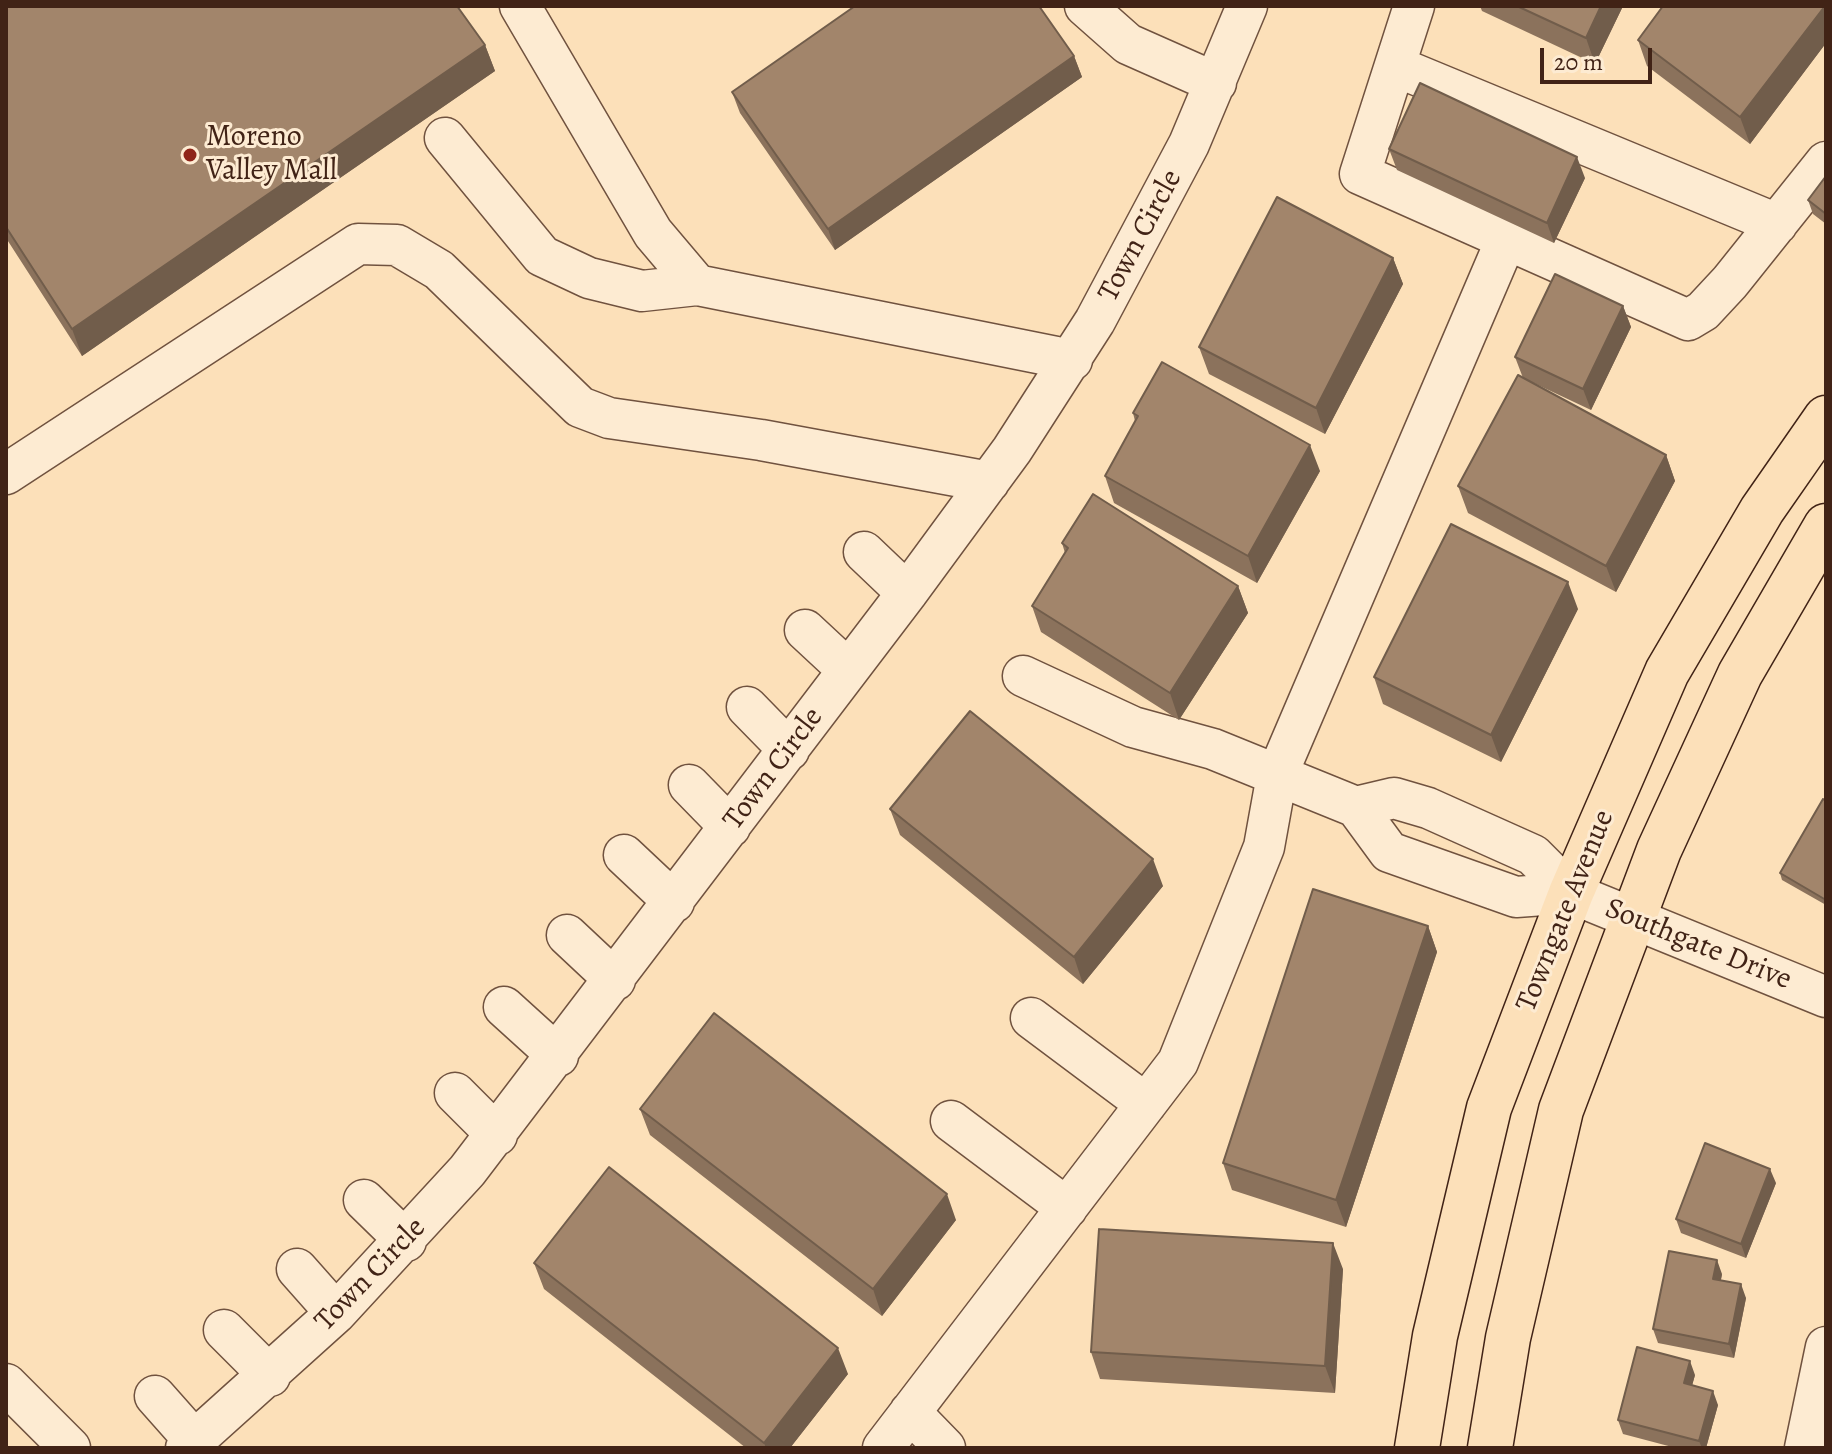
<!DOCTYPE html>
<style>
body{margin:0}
#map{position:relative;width:1832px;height:1454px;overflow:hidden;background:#fce0b9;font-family:Alegreya,serif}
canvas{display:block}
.frame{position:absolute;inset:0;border:8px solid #412316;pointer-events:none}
.scale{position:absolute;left:1540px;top:48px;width:112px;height:36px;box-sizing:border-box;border:4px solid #412316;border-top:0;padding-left:10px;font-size:24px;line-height:28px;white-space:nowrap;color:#412316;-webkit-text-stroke:6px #fdebd2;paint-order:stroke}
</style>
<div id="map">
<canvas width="1832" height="1454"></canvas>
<div class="frame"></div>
<div class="scale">20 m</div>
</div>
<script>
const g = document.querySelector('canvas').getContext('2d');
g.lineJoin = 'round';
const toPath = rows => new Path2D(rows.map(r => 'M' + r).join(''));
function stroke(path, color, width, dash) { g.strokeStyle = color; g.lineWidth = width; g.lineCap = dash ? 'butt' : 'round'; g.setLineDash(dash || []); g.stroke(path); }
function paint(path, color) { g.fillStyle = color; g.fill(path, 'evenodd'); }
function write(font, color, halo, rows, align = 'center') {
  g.font = font + ' Alegreya,serif'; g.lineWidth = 6; g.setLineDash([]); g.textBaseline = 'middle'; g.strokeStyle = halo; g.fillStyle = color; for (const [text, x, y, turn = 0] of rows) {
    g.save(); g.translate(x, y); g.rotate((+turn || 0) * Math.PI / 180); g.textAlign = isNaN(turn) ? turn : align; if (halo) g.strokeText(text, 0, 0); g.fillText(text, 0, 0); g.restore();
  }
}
const minor = toPath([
 [520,6,653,233,697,285,1072,360],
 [1085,6,1128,44,1216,83],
 [1414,6,1360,174,1688,320,1703,311,1730,282,1826,162],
 [1395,66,1777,224],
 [445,138,542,256,589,278,642,291,697,285],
 [6,474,358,244,397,245,439,270,580,407,609,418,761,440,989,482],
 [864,552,907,593],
 [805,630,848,670],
 [1023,676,1133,727,1213,749,1356,807,1389,852,1516,897,1571,893],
 [747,707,789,750],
 [689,785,730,827],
 [1356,807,1394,798,1428,808,1533,855,1571,893,1826,997],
 [624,855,674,902],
 [567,935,615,980],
 [504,1007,558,1056],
 [1031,1018,1146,1104],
 [455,1093,497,1135],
 [951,1121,1067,1208],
 [364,1200,406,1241],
 [297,1269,336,1313],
 [224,1330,270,1376],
 [6,1384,70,1448],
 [155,1396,194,1440],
 [910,1412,945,1448],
 [186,1448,336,1313,467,1171,907,593,1012,450,1095,321,1189,144,1247,6],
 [883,1448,1178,1062,1264,847,1277,775,1506,240],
 [1805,1448,1826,1347]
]);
const major = toPath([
 [1417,1448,1435,1336,1489,1108,1571,893,1667,672,1762,510,1826,418],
 [1490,1448,1508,1338,1561,1110,1659,850,1740,674,1826,526]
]);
const wall = toPath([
 [6,6,485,45,495,71,82,356,6,238],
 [1480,6,1623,6,1595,64,1482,11],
 [1826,6,1826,43,1750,144,1647,66,1638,40],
 [1074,56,1082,77,835,250,740,113,732,92],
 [1389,149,1585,178,1554,243,1397,170],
 [1826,176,1826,224,1813,214,1808,200],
 [1393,258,1403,284,1325,434,1209,374,1199,347],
 [1623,306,1631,327,1591,410,1523,378,1515,357],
 [1133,413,1320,471,1257,583,1114,503,1105,476,1135,421],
 [1666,455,1675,481,1616,592,1468,513,1458,486],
 [1062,543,1238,586,1248,613,1179,720,1041,632,1032,606,1065,553],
 [1578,609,1501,762,1383,704,1374,677],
 [1826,801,1826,905,1782,880,1780,873],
 [890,809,1163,886,1083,984,900,835],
 [1428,926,1437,952,1346,1227,1232,1190,1223,1163],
 [640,1109,956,1220,882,1316,650,1135],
 [1776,1183,1746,1258,1681,1233,1676,1219],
 [534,1263,848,1374,790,1448,746,1448,544,1289],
 [1343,1269,1335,1393,1100,1379,1091,1352],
 [1722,1274,1721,1280,1746,1298,1734,1358,1658,1343,1653,1329],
 [1695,1375,1692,1385,1718,1405,1706,1448,1676,1448,1623,1434,1618,1420]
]);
const shadedWall = toPath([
 [1601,6,1623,6,1595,64,1586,38],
 [1825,6,1826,6,1826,43,1750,144,1740,117],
 [485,45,495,71,82,356,72,329],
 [1074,56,1082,77,835,250,828,229],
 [1577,157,1585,178,1554,243,1547,223],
 [1393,258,1403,284,1325,434,1316,408],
 [1623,306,1631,327,1591,410,1583,389],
 [1310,445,1320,471,1257,583,1248,556],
 [1666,455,1675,481,1616,592,1606,566],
 [1568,582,1578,609,1501,762,1491,735],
 [1238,586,1248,613,1179,720,1170,693],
 [1153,859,1163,886,1083,984,1074,957],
 [1428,926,1437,952,1346,1227,1336,1200],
 [1770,1169,1776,1183,1746,1258,1741,1244],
 [947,1194,956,1220,882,1316,873,1289],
 [1333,1243,1343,1269,1335,1393,1325,1366],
 [1717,1260,1722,1274,1718,1293,1713,1279],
 [1741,1284,1746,1298,1734,1358,1729,1344],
 [838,1348,848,1374,790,1448,766,1448,764,1443],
 [1690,1361,1695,1375,1689,1397,1684,1383],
 [1713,1391,1718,1405,1706,1448,1702,1448,1699,1441]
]);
const building = toPath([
 [6,6,457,6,485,45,72,329,6,227,6,6],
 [855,6,1039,6,1074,56,828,229,732,92,855,6],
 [1517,6,1601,6,1586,38,1517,6],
 [1663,6,1825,6,1740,117,1638,40,1663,6],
 [1420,83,1577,157,1547,223,1389,149,1420,83],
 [1826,176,1826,214,1808,200,1826,176],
 [1277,197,1393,258,1316,408,1199,347,1277,197],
 [1555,274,1623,306,1583,389,1515,357,1555,274],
 [1162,362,1310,445,1248,556,1105,476,1138,416,1133,413,1162,362],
 [1518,375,1666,455,1606,566,1458,486,1518,375],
 [1093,494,1238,586,1170,693,1032,606,1068,548,1062,543,1093,494],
 [1451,524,1568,582,1491,735,1374,677,1451,524],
 [970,711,1153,859,1074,957,890,809,970,711],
 [1823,799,1826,801,1826,900,1780,873,1823,799],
 [1313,889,1428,926,1336,1200,1223,1163,1313,889],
 [714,1013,947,1194,873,1289,640,1109,714,1013],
 [1705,1143,1770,1169,1741,1244,1676,1219,1705,1143],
 [609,1167,838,1348,764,1443,534,1263,609,1167],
 [1099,1229,1333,1243,1325,1366,1091,1352,1099,1229],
 [1669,1251,1717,1260,1713,1279,1741,1284,1729,1344,1653,1329,1669,1251],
 [1637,1347,1690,1361,1684,1383,1713,1391,1699,1441,1618,1420,1637,1347]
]);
const markers = [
 [190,155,8,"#8f2418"]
];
const poiNames = [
 ["Moreno",206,138],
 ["Valley Mall",206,172]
];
const streetNames = [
 ["Town Circle",1141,236,-62],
 ["Town Circle",774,769,-53],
 ["Towngate Avenue",1566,911,-68],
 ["Southgate Drive",1698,945,22],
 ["Town Circle",371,1275,-46]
];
stroke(minor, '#70523f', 43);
stroke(major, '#412316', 47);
stroke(minor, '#fdebd2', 40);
stroke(major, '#fce0b9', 44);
paint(wall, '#8b725c');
paint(shadedWall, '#715d4b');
paint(building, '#a2856b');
stroke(building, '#715d4b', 2);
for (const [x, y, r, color] of markers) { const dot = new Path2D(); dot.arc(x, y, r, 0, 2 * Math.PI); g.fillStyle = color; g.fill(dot); stroke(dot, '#fdebd2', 3); }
write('30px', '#412316', '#fdebd2', poiNames, 'left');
write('30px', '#412316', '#fdebd2', streetNames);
</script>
